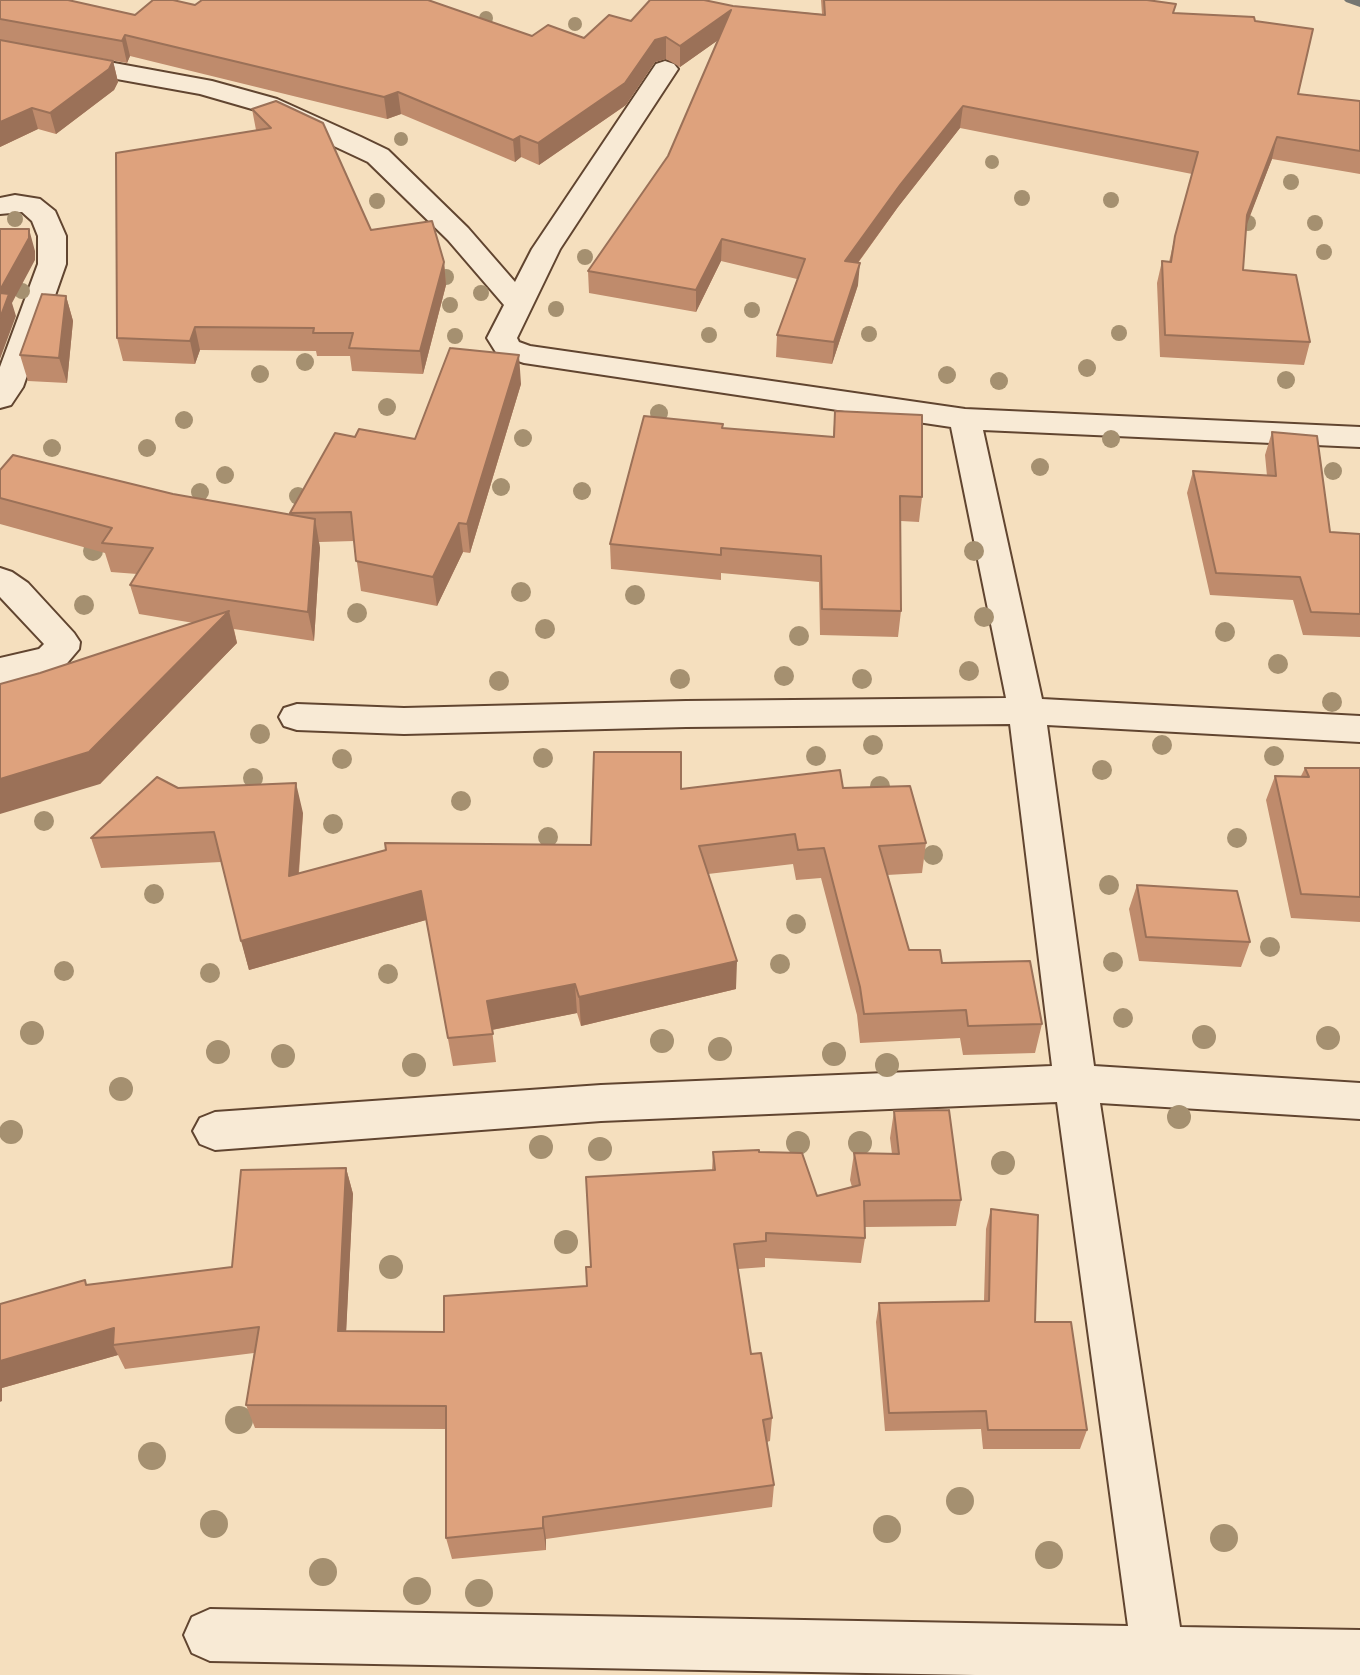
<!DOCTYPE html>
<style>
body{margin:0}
canvas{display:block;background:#f5dfbe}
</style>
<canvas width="1360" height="1675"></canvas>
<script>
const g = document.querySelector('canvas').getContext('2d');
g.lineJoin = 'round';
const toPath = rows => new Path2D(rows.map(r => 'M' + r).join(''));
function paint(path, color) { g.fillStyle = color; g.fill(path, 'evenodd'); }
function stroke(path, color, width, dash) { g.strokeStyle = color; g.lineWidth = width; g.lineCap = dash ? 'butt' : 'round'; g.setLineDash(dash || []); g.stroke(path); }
const stream = toPath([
 [1344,0,1360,0,1360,7,1346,2,1344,0]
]);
const minor = toPath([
 [0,42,212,81,277,99,361,137,388,150,468,228,515,282,532,249,656,64,665,61,674,64,678,69,560,249,517,338,519,342,530,346,965,409,1360,427,1360,447,983,430,1042,699,1360,716,1360,742,1047,725,1094,1066,1360,1083,1360,1119,1100,1103,1180,1627,1360,1630,1360,1675,975,1675,210,1661,192,1653,184,1635,192,1617,210,1609,1128,1626,1057,1102,601,1121,215,1150,200,1144,193,1131,200,1118,215,1112,601,1085,1052,1066,1010,724,686,727,404,734,297,730,284,726,279,717,284,708,297,704,404,708,686,701,1006,698,951,427,524,363,497,354,487,338,504,305,448,240,368,162,259,111,200,94,0,58,0,42],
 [15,195,40,199,55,211,66,236,66,264,23,387,11,405,0,408,0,367,38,264,38,236,32,221,22,212,0,214,0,198,15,195],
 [0,568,12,572,28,583,74,633,80,642,79,649,63,668,0,684,0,658,39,649,44,644,0,597,0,568]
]);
const trees = [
 [486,18,7],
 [575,24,7],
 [401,139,7],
 [992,162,7],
 [1291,182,8],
 [1022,198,8],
 [1111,200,8],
 [377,201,8],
 [15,219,8],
 [1248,223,8],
 [1315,223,8],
 [1324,252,8],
 [585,257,8],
 [446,277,8],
 [22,291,8],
 [481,293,8],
 [450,305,8],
 [556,309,8],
 [752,310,8],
 [1119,333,8],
 [869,334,8],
 [709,335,8],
 [455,336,8],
 [305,362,9],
 [1087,368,9],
 [260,374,9],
 [947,375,9],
 [1286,380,9],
 [999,381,9],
 [387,407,9],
 [659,413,9],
 [184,420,9],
 [523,438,9],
 [1111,439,9],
 [52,448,9],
 [147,448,9],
 [1040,467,9],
 [1333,471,9],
 [225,475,9],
 [501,487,9],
 [582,491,9],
 [200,492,9],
 [298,496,9],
 [93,551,10],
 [974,551,10],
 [521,592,10],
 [635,595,10],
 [84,605,10],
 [357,613,10],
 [984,617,10],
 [545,629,10],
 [1225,632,10],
 [799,636,10],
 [1278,664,10],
 [969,671,10],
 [784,676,10],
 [680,679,10],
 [862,679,10],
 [499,681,10],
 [1332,702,10],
 [260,734,10],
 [873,745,10],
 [1162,745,10],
 [816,756,10],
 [1274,756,10],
 [543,758,10],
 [342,759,10],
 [1102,770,10],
 [253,778,10],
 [880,786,10],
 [461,801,10],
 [44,821,10],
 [333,824,10],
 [548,837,10],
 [1237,838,10],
 [933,855,10],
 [1109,885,10],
 [154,894,10],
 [796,924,10],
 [1270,947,10],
 [1113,962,10],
 [780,964,10],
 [64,971,10],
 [210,973,10],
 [388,974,10],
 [1123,1018,10],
 [32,1033,12],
 [1204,1037,12],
 [1328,1038,12],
 [662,1041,12],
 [720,1049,12],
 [218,1052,12],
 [834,1054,12],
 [283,1056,12],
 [414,1065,12],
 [887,1065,12],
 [121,1089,12],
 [1179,1117,12],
 [11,1132,12],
 [798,1143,12],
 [860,1143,12],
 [541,1147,12],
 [600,1149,12],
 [1003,1163,12],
 [566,1242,12],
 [391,1267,12],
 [239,1420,14],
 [152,1456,14],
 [960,1501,14],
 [214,1524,14],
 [887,1529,14],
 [1224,1538,14],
 [1049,1555,14],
 [323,1572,14],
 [417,1591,14],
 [479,1593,14]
];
const wall = toPath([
 [0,0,135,15,195,5,532,36,584,38,631,21,733,6,822,14,821,0,1147,0,1174,14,1255,21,1298,94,1360,101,1360,174,1272,159,1246,225,1243,270,1310,342,1304,365,1160,357,1157,283,1162,261,1169,262,1175,236,1192,174,960,128,898,207,858,263,858,285,832,364,776,357,777,335,797,279,721,261,696,312,589,293,588,271,668,156,718,40,680,67,666,59,655,62,626,105,539,165,521,157,515,162,401,114,387,119,130,56,127,63,0,40],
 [0,40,113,61,118,82,114,90,56,134,38,129,0,147],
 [252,109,371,230,444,262,446,285,423,374,352,371,350,356,317,356,316,351,200,350,195,364,123,361,117,338,256,130],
 [66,296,73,321,67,383,28,381,20,355],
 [521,384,470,553,463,552,437,606,361,591,354,541,319,542,320,548,314,641,234,629,237,643,100,784,40,673,194,623,139,614,130,585,137,574,111,572,105,553,0,524,0,470,173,494,290,515,290,513,355,437,415,439],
 [835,411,922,497,919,522,901,521,901,611,898,637,820,635,819,582,721,573,721,580,611,569,610,544,723,428,833,437],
 [1272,432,1330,532,1360,534,1360,637,1303,635,1293,600,1210,595,1187,493,1193,471,1267,476,1265,455],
 [1305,768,1360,768,1360,922,1291,918,1266,800,1275,776,1301,776],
 [178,788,303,813,299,873,591,845,681,789,843,788,926,843,922,873,887,875,909,950,942,963,1042,1024,1035,1053,963,1055,960,1038,860,1043,857,1015,821,878,796,880,793,864,708,874,736,989,581,1026,577,1013,492,1030,496,1062,453,1066,426,920,249,970,221,862,101,868,91,838],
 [1137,885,1250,942,1241,967,1139,961,1129,909],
 [894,1111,961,1200,956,1226,865,1227,865,1238,861,1263,765,1258,765,1267,738,1269,751,1354,772,1418,770,1441,767,1442,774,1485,772,1507,546,1539,546,1550,452,1559,446,1538,446,1429,255,1428,246,1405,254,1353,125,1369,118,1355,2,1388,2,1401,0,1304,88,1285,232,1267,346,1168,353,1194,346,1331,444,1332,587,1286,591,1267,712,1170,713,1152,759,1152,817,1196,852,1187,850,1180,854,1153,892,1154,890,1138],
 [991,1209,1035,1322,1087,1430,1080,1449,983,1449,981,1429,885,1431,876,1322,879,1303,984,1301,986,1229]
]);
const shadedWall = toPath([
 [731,10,731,31,680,67,680,46],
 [125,35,130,56,127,63,122,41],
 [666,37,666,59,655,62,626,105,539,165,538,143,655,40],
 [113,61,118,82,114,90,56,134,50,113],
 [398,92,401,114,387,119,384,97],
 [963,106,960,128,898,207,843,283,845,261,900,185],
 [32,108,38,129,0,147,0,122],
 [520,136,521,157,515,162,513,140],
 [1277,137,1272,159,1242,237,1247,215],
 [29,229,35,251,35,260,12,303,16,316,0,359,0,290],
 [722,239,721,261,696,312,696,290],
 [444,262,446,285,423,374,420,351],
 [860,263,858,285,832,364,834,342],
 [66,296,73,321,67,383,59,358],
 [195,327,200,350,195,364,190,341],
 [519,355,521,384,470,553,467,524],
 [315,519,320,548,314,641,308,612],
 [459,523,463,552,437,606,433,577],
 [229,611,237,643,100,784,0,814,0,779],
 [296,783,303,813,296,905,289,876],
 [421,891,426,920,249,970,241,941],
 [737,961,736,989,581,1026,579,997],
 [575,984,577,1013,491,1030,487,1001],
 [346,1168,353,1194,345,1355,338,1331],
 [114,1328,113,1345,118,1355,2,1388,2,1401,0,1402,0,1361],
 [543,1517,546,1539,546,1550,543,1528]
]);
const building = toPath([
 [0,0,68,0,135,15,153,0,173,0,195,5,202,0,428,0,532,36,548,25,584,38,609,15,631,21,650,0,704,0,733,6,825,15,824,0,1147,0,1176,4,1173,13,1254,17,1255,21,1313,29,1298,94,1360,101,1360,151,1277,137,1247,215,1243,270,1296,275,1310,342,1165,335,1162,261,1171,262,1175,236,1198,152,963,106,900,185,845,261,860,263,834,342,777,335,805,259,722,239,696,290,588,271,668,156,731,10,680,46,666,37,655,40,625,83,538,143,520,136,513,140,398,92,384,97,125,35,122,41,0,19,0,0],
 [0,40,113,61,109,69,50,113,32,108,0,122,0,40],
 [276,101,323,123,371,230,432,221,444,262,420,351,349,348,353,333,313,333,314,328,195,327,190,341,117,338,116,153,271,128,252,109,276,101],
 [0,229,29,229,29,238,0,290,0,229],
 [0,293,9,294,0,318,0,293],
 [42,294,66,296,59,358,20,355,42,294],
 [450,348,519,355,467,524,459,523,433,577,356,561,351,512,290,513,335,433,355,437,359,429,415,439,450,348],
 [835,411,922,415,922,497,900,496,901,611,822,609,821,556,721,548,721,555,610,544,644,416,723,424,722,428,834,437,835,411],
 [1272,432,1317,436,1330,532,1360,534,1360,614,1311,612,1300,577,1216,573,1193,471,1276,476,1272,432],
 [13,455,173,494,315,519,308,612,130,585,153,548,102,543,112,528,0,498,0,470,13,455],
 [229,611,89,752,0,779,0,684,40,673,229,611],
 [594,752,681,752,681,789,840,770,843,788,910,786,926,843,879,846,909,950,940,950,942,963,1030,961,1042,1024,968,1026,966,1010,864,1014,860,987,824,848,798,850,795,834,699,846,737,961,579,997,575,984,487,1001,493,1034,448,1038,421,891,241,941,214,832,91,838,157,777,178,788,296,783,289,876,386,850,385,843,591,845,594,752],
 [1305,768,1360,768,1360,897,1301,894,1275,776,1309,777,1305,768],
 [1137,885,1237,891,1250,942,1146,937,1137,885],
 [949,1110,961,1200,864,1201,865,1238,766,1233,766,1241,734,1244,751,1354,761,1353,772,1418,763,1420,774,1485,543,1517,543,1528,446,1538,446,1406,246,1405,259,1327,113,1345,114,1328,0,1361,0,1304,85,1280,86,1285,232,1267,241,1170,346,1168,338,1331,444,1332,444,1296,587,1286,586,1267,591,1267,586,1177,715,1170,713,1152,759,1150,759,1152,802,1153,817,1196,860,1185,854,1153,899,1154,894,1111,949,1110],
 [991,1209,1038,1215,1035,1322,1071,1322,1087,1430,988,1430,986,1411,889,1413,879,1303,989,1301,991,1209]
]);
paint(stream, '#757671');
stroke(minor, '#614530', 4);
paint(minor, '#f8ead5');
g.fillStyle = '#a59070';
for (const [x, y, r] of trees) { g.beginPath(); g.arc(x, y, r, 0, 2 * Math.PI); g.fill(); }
paint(wall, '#bf8b6c');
paint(shadedWall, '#9b7158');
paint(building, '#dea27d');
stroke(building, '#9b7158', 2);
</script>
